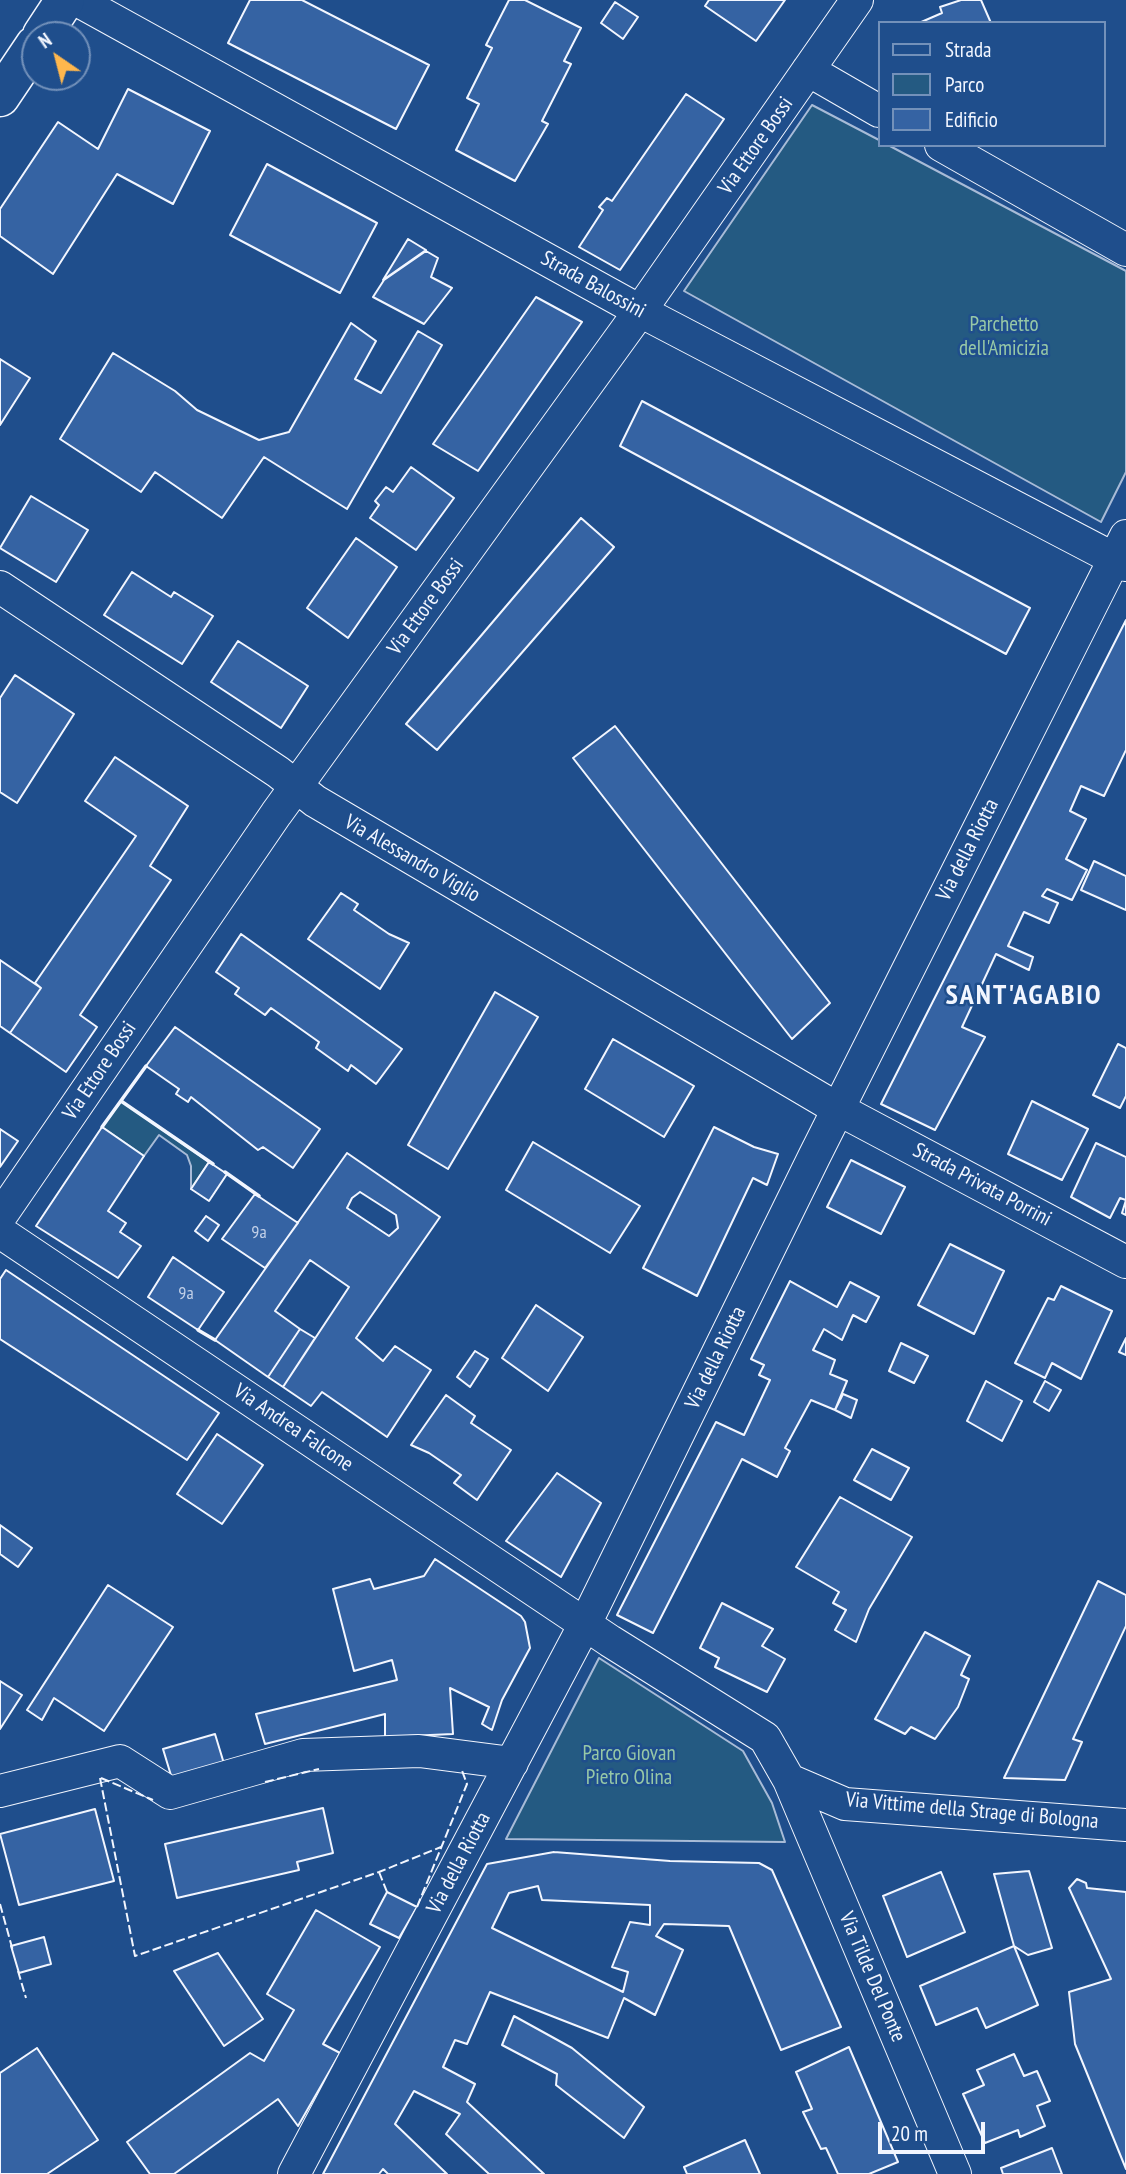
<!DOCTYPE html>
<style>
body{margin:0}
#map{position:relative;width:1126px;height:2174px;overflow:hidden;background:#1f4e8c;font-family:"PT Sans Narrow",sans-serif}
canvas{display:block}
.legend{position:absolute;left:878px;top:21px;width:228px;height:126px;box-sizing:border-box;background:#1f4e8c;border:2px solid #7391ba;margin:0;padding:9px 12px;list-style:none;font-size:21px;color:#f2f6ff}
.legend li{display:flex;align-items:center;gap:14px;height:35px}
.legend b{width:35px;border:2px solid #7391ba}
.north{position:absolute;left:21px;top:21px;width:70px;height:70px;box-sizing:border-box;background:#1f4e8c;border:2px solid #7391ba;border-radius:50%;rotate:325deg;font-size:19px;font-weight:700;line-height:28px;text-align:center;color:#f2f6ff}
.north::after{content:'';display:block;margin:auto;width:24px;height:32px;background:#ffb74d;clip-path:polygon(50% 0,100% 100%,50% 72%,0 100%)}
.scale{position:absolute;left:878px;top:2122px;width:107px;height:32px;box-sizing:border-box;border:4px solid #f2f6ff;border-top:0;padding-left:9px;font-size:21px;line-height:24px;white-space:nowrap;color:#f2f6ff;-webkit-text-stroke:5px #1f4e8c;paint-order:stroke}
</style>
<div id="map">
<canvas width="1126" height="2174"></canvas>
<ul class="legend">
<li><b style="height:9px;background:#1f4e8c"></b>Strada</li>
<li><b style="height:19px;background:#245a82"></b>Parco</li>
<li><b style="height:19px;background:#3563a3"></b>Edificio</li>
</ul>
<div class="north">N</div>
<div class="scale">20 m</div>
</div>
<script>
const g = document.querySelector('canvas').getContext('2d');
g.lineJoin = 'round';
function paint(path, color) { g.fillStyle = color; g.fill(path, 'evenodd'); }
const toPath = rows => new Path2D(rows.map(r => 'M' + r).join(''));
function stroke(path, color, width, dash) { g.strokeStyle = color; g.lineWidth = width; g.lineCap = dash ? 'butt' : 'round'; g.setLineDash(dash || []); g.stroke(path); }
function write(font, color, halo, rows, align = 'center') {
  g.font = font + ' "PT Sans Narrow",sans-serif'; g.lineWidth = 5; g.setLineDash([]); g.textBaseline = 'middle'; g.strokeStyle = halo; g.fillStyle = color; for (const [text, x, y, turn = 0] of rows) {
    g.save(); g.translate(x, y); g.rotate((+turn || 0) * Math.PI / 180); g.textAlign = isNaN(turn) ? turn : align; if (halo) g.strokeText(text, 0, 0); g.fillText(text, 0, 0); g.restore();
  }
}
const green = toPath([
 [812,105,879,140,879,145,888,145,1126,271,1126,472,1101,522,684,291,812,105],
 [121,1101,209,1162,191,1189,191,1166,187,1155,159,1135,144,1156,102,1127,121,1101],
 [599,1658,743,1751,772,1803,785,1842,506,1839,599,1658]
]);
const building = toPath([
 [250,0,302,0,429,65,396,129,228,43,250,0],
 [509,0,525,0,581,28,564,61,571,64,542,121,548,124,515,181,456,150,479,104,467,98,492,48,486,45,509,0],
 [709,0,785,0,756,41,705,6,709,0],
 [961,0,981,0,991,23,919,23,942,13,940,7,961,0],
 [615,2,638,17,623,39,601,23,615,2],
 [128,89,210,131,173,204,117,174,53,274,0,236,0,209,58,122,98,149,128,89],
 [686,94,724,119,620,270,579,247,603,210,599,207,607,198,612,201,686,94],
 [267,164,377,223,340,293,230,235,267,164],
 [408,239,426,250,383,280,408,239],
 [426,251,438,258,431,277,452,288,424,324,373,297,384,280,426,251],
 [536,297,582,322,478,471,433,444,536,297],
 [351,323,376,341,355,379,381,393,418,331,442,345,347,509,264,457,222,518,155,472,141,492,60,439,113,353,175,391,197,410,259,440,289,432,351,323],
 [0,359,30,378,0,425,0,359],
 [642,401,1030,608,1006,654,620,446,642,401],
 [411,467,454,498,416,550,370,518,379,505,375,501,386,487,393,492,411,467],
 [31,496,88,530,56,582,0,548,31,496],
 [581,518,614,547,437,750,406,724,581,518],
 [356,538,397,567,348,638,307,608,356,538],
 [132,572,171,597,174,592,213,616,182,664,104,615,132,572],
 [1126,620,1126,750,1104,796,1081,786,1070,811,1086,819,1066,859,1087,870,1072,900,1047,889,1042,896,1058,903,1049,923,1024,912,1008,946,1033,957,1029,970,996,954,962,1027,985,1037,935,1130,881,1104,1126,620],
 [238,641,308,686,281,728,211,682,238,641],
 [15,675,74,714,17,803,0,792,0,698,15,675],
 [615,726,830,1003,792,1039,573,758,615,726],
 [115,757,188,806,150,866,171,880,80,1015,97,1027,66,1072,10,1033,41,988,35,983,136,836,85,801,115,757],
 [1094,861,1126,876,1126,910,1081,890,1094,861],
 [341,893,358,904,354,910,389,934,409,943,380,989,308,939,341,893],
 [241,934,402,1049,376,1084,351,1065,348,1071,316,1048,319,1042,271,1008,265,1015,235,994,239,988,216,972,241,934],
 [0,960,41,988,10,1033,0,1026,0,960],
 [495,992,538,1017,448,1169,408,1145,495,992],
 [175,1027,320,1129,293,1168,263,1147,258,1150,191,1097,188,1102,176,1094,179,1089,146,1066,175,1027],
 [613,1039,694,1086,664,1137,585,1089,613,1039],
 [1118,1044,1126,1048,1126,1096,1120,1108,1093,1095,1118,1044],
 [1032,1101,1088,1129,1062,1180,1008,1154,1032,1101],
 [102,1127,144,1156,108,1211,126,1223,120,1232,141,1246,118,1278,36,1226,102,1127],
 [714,1127,754,1147,778,1154,767,1185,753,1178,697,1296,643,1268,714,1127],
 [0,1129,18,1141,0,1167,0,1129],
 [533,1142,640,1206,610,1253,506,1190,533,1142],
 [1096,1143,1126,1157,1126,1215,1122,1213,1126,1200,1120,1198,1110,1218,1071,1197,1096,1143],
 [347,1153,440,1217,356,1338,383,1361,395,1346,431,1370,387,1437,322,1392,311,1406,283,1387,349,1287,310,1260,275,1311,300,1329,268,1377,215,1340,347,1153],
 [360,1192,396,1215,398,1228,389,1236,347,1208,352,1198,360,1192],
 [851,1160,905,1187,881,1234,827,1207,851,1160],
 [209,1162,227,1174,209,1201,191,1189,209,1162],
 [255,1194,298,1223,265,1268,222,1239,255,1194],
 [206,1216,219,1225,208,1241,195,1231,206,1216],
 [950,1244,1004,1271,974,1334,918,1305,950,1244],
 [173,1257,224,1292,198,1330,148,1297,173,1257],
 [6,1270,219,1413,187,1460,0,1339,0,1279,6,1270],
 [790,1281,837,1307,850,1282,879,1297,866,1322,853,1315,842,1340,824,1329,813,1350,835,1360,830,1374,847,1381,835,1410,811,1400,785,1448,790,1451,777,1477,742,1459,653,1633,617,1615,716,1422,744,1435,770,1380,759,1375,764,1365,751,1359,790,1281],
 [1061,1286,1112,1311,1081,1379,1052,1363,1045,1378,1015,1363,1048,1298,1054,1300,1061,1286],
 [536,1305,583,1337,548,1391,502,1358,536,1305],
 [300,1329,315,1338,283,1387,268,1377,300,1329],
 [1126,1338,1126,1355,1119,1352,1126,1338],
 [901,1343,928,1356,914,1383,889,1371,901,1343],
 [475,1351,488,1359,470,1387,457,1377,475,1351],
 [986,1381,1022,1401,1002,1441,967,1421,986,1381],
 [1045,1381,1061,1390,1049,1411,1034,1402,1045,1381],
 [843,1394,857,1400,851,1418,835,1410,843,1394],
 [446,1395,475,1416,471,1423,511,1450,477,1500,454,1483,461,1475,429,1453,411,1445,446,1395],
 [217,1434,263,1465,222,1524,177,1494,217,1434],
 [872,1449,909,1468,891,1500,854,1480,872,1449],
 [557,1473,601,1503,561,1577,506,1541,557,1473],
 [840,1497,912,1537,869,1609,856,1642,835,1630,846,1610,833,1603,839,1592,796,1567,840,1497],
 [0,1525,32,1548,18,1567,0,1554,0,1525],
 [435,1559,521,1616,525,1622,530,1648,502,1700,492,1730,482,1724,489,1707,450,1688,453,1734,385,1737,385,1714,265,1744,256,1714,397,1680,392,1660,354,1671,333,1589,370,1579,374,1589,424,1576,435,1559],
 [1098,1581,1126,1595,1126,1626,1073,1739,1082,1742,1065,1780,1004,1778,1098,1581],
 [108,1585,173,1627,104,1731,54,1698,42,1720,27,1710,108,1585],
 [722,1603,773,1629,762,1646,785,1659,767,1692,715,1667,719,1658,700,1648,722,1603],
 [925,1632,970,1656,961,1675,969,1679,958,1707,935,1739,911,1727,905,1734,875,1719,925,1632],
 [0,1681,22,1695,0,1729,0,1681],
 [215,1734,225,1767,173,1782,163,1749,215,1734],
 [323,1808,333,1853,297,1862,299,1870,177,1898,165,1844,323,1808],
 [95,1809,114,1881,19,1905,0,1834,95,1809],
 [554,1852,670,1861,759,1863,772,1870,841,2027,781,2050,729,1926,664,1924,656,1936,683,1950,655,2015,624,1998,608,2038,490,1992,467,2044,455,2040,443,2067,475,2084,467,2102,544,2174,489,2174,446,2134,460,2114,414,2091,395,2124,447,2174,388,2174,383,2169,379,2174,323,2174,487,1864,554,1852],
 [538,1886,542,1900,650,1905,650,1925,630,1922,612,1967,628,1972,623,1992,492,1928,509,1893,538,1886],
 [1029,1871,1052,1948,1028,1955,1014,1946,994,1874,1029,1871],
 [941,1872,965,1932,907,1957,883,1896,941,1872],
 [1077,1879,1086,1883,1087,1888,1126,1892,1126,2169,1075,2044,1069,1992,1111,1979,1069,1888,1077,1879],
 [387,1892,417,1907,399,1938,370,1924,387,1892],
 [316,1910,380,1947,323,2044,340,2053,298,2126,278,2099,174,2174,150,2174,127,2142,250,2053,264,2061,294,2010,267,1994,316,1910],
 [44,1937,51,1964,19,1973,11,1946,44,1937],
 [1014,1946,1038,2005,986,2028,977,2008,936,2025,920,1986,1014,1946],
 [218,1953,263,2019,224,2046,174,1971,218,1953],
 [514,2016,572,2048,644,2107,624,2138,556,2085,557,2074,502,2045,514,2016],
 [849,2047,898,2162,869,2174,838,2174,826,2148,821,2149,803,2112,812,2109,796,2072,849,2047],
 [37,2048,98,2140,47,2174,0,2174,0,2073,37,2048],
 [1014,2054,1024,2076,1037,2071,1050,2101,1037,2106,1045,2126,1020,2137,1018,2130,985,2143,963,2094,984,2085,977,2070,1014,2054],
 [745,2140,760,2174,687,2174,684,2167,745,2140],
 [1052,2148,1062,2174,1003,2174,1001,2168,1052,2148]
]);
const street = toPath([
 [77,0,640,311,1126,565],
 [808,70,879,111],
 [941,145,1126,250],
 [0,587,278,772,315,801,838,1109,1126,1262],
 [0,1217,276,814,640,311,857,0],
 [0,1232,610,1641,765,1738,789,1780,845,1804,1126,1825],
 [789,1780,955,2174],
 [0,1791,120,1761,170,1793,303,1755,419,1751,512,1763],
 [294,2174,585,1624,814,1157,1126,536]
]);
const secondary = toPath([
 [42,35,65,0],
 [0,97,35,45]
]);
const fence = toPath([
 [100,1778,135,1956,379,1872,441,1847],
 [101,1778,153,1800],
 [265,1782,319,1769],
 [379,1872,387,1892],
 [0,1904,13,1951],
 [417,1907,467,1784,461,1768],
 [18,1971,26,1998]
]);
const wall = toPath([
 [121,1101,213,1164],
 [102,1127,146,1066],
 [225,1172,259,1196],
 [198,1330,215,1340]
]);
const numberNames = [
 ["9a",259,1233],
 ["9a",186,1294]
];
const streetNames = [
 ["Via Ettore Bossi",756,146,-55],
 ["Strada Balossini",593,285,29],
 ["Via Ettore Bossi",426,607,-54],
 ["Via della Riotta",968,850,-63],
 ["Via Alessandro Viglio",412,859,30],
 ["Via Ettore Bossi",100,1071,-56],
 ["Strada Privata Porrini",982,1185,28],
 ["Via della Riotta",716,1358,-64],
 ["Via Andrea Falcone",293,1428,34],
 ["Via Vittime della Strage di Bologna",972,1811,5],
 ["Via della Riotta",459,1863,-62],
 ["Via Tilde Del Ponte",872,1977,67]
];
const parkNames = [
 ["Parchetto",1004,325],
 ["dell'Amicizia",1004,349],
 ["Parco Giovan",629,1754],
 ["Pietro Olina",629,1778]
];
const districtNames = [
 ["SANT'AGABIO",1024,996]
];
paint(green, '#245a82');
stroke(green, '#a8bbd7', 2);
paint(building, '#3563a3');
stroke(building, '#f2f6ff', 2);
stroke(street, '#f2f6ff', 34);
stroke(secondary, '#f2f6ff', 41);
stroke(street, '#1f4e8c', 32);
stroke(secondary, '#1f4e8c', 38);
stroke(fence, '#f2f6ff', 2, [9, 3.5]);
stroke(wall, '#f2f6ff', 3.5);
write('18px', '#c3d1e8', null, numberNames);
write('21px', '#f2f6ff', '#1f4e8c', streetNames);
write('21px', '#97c8a6', '#1f4e8c', parkNames);
g.letterSpacing = '2px';
write('bold 28px', '#f2f6ff', '#1f4e8c', districtNames);
g.letterSpacing = '0px';
</script>
